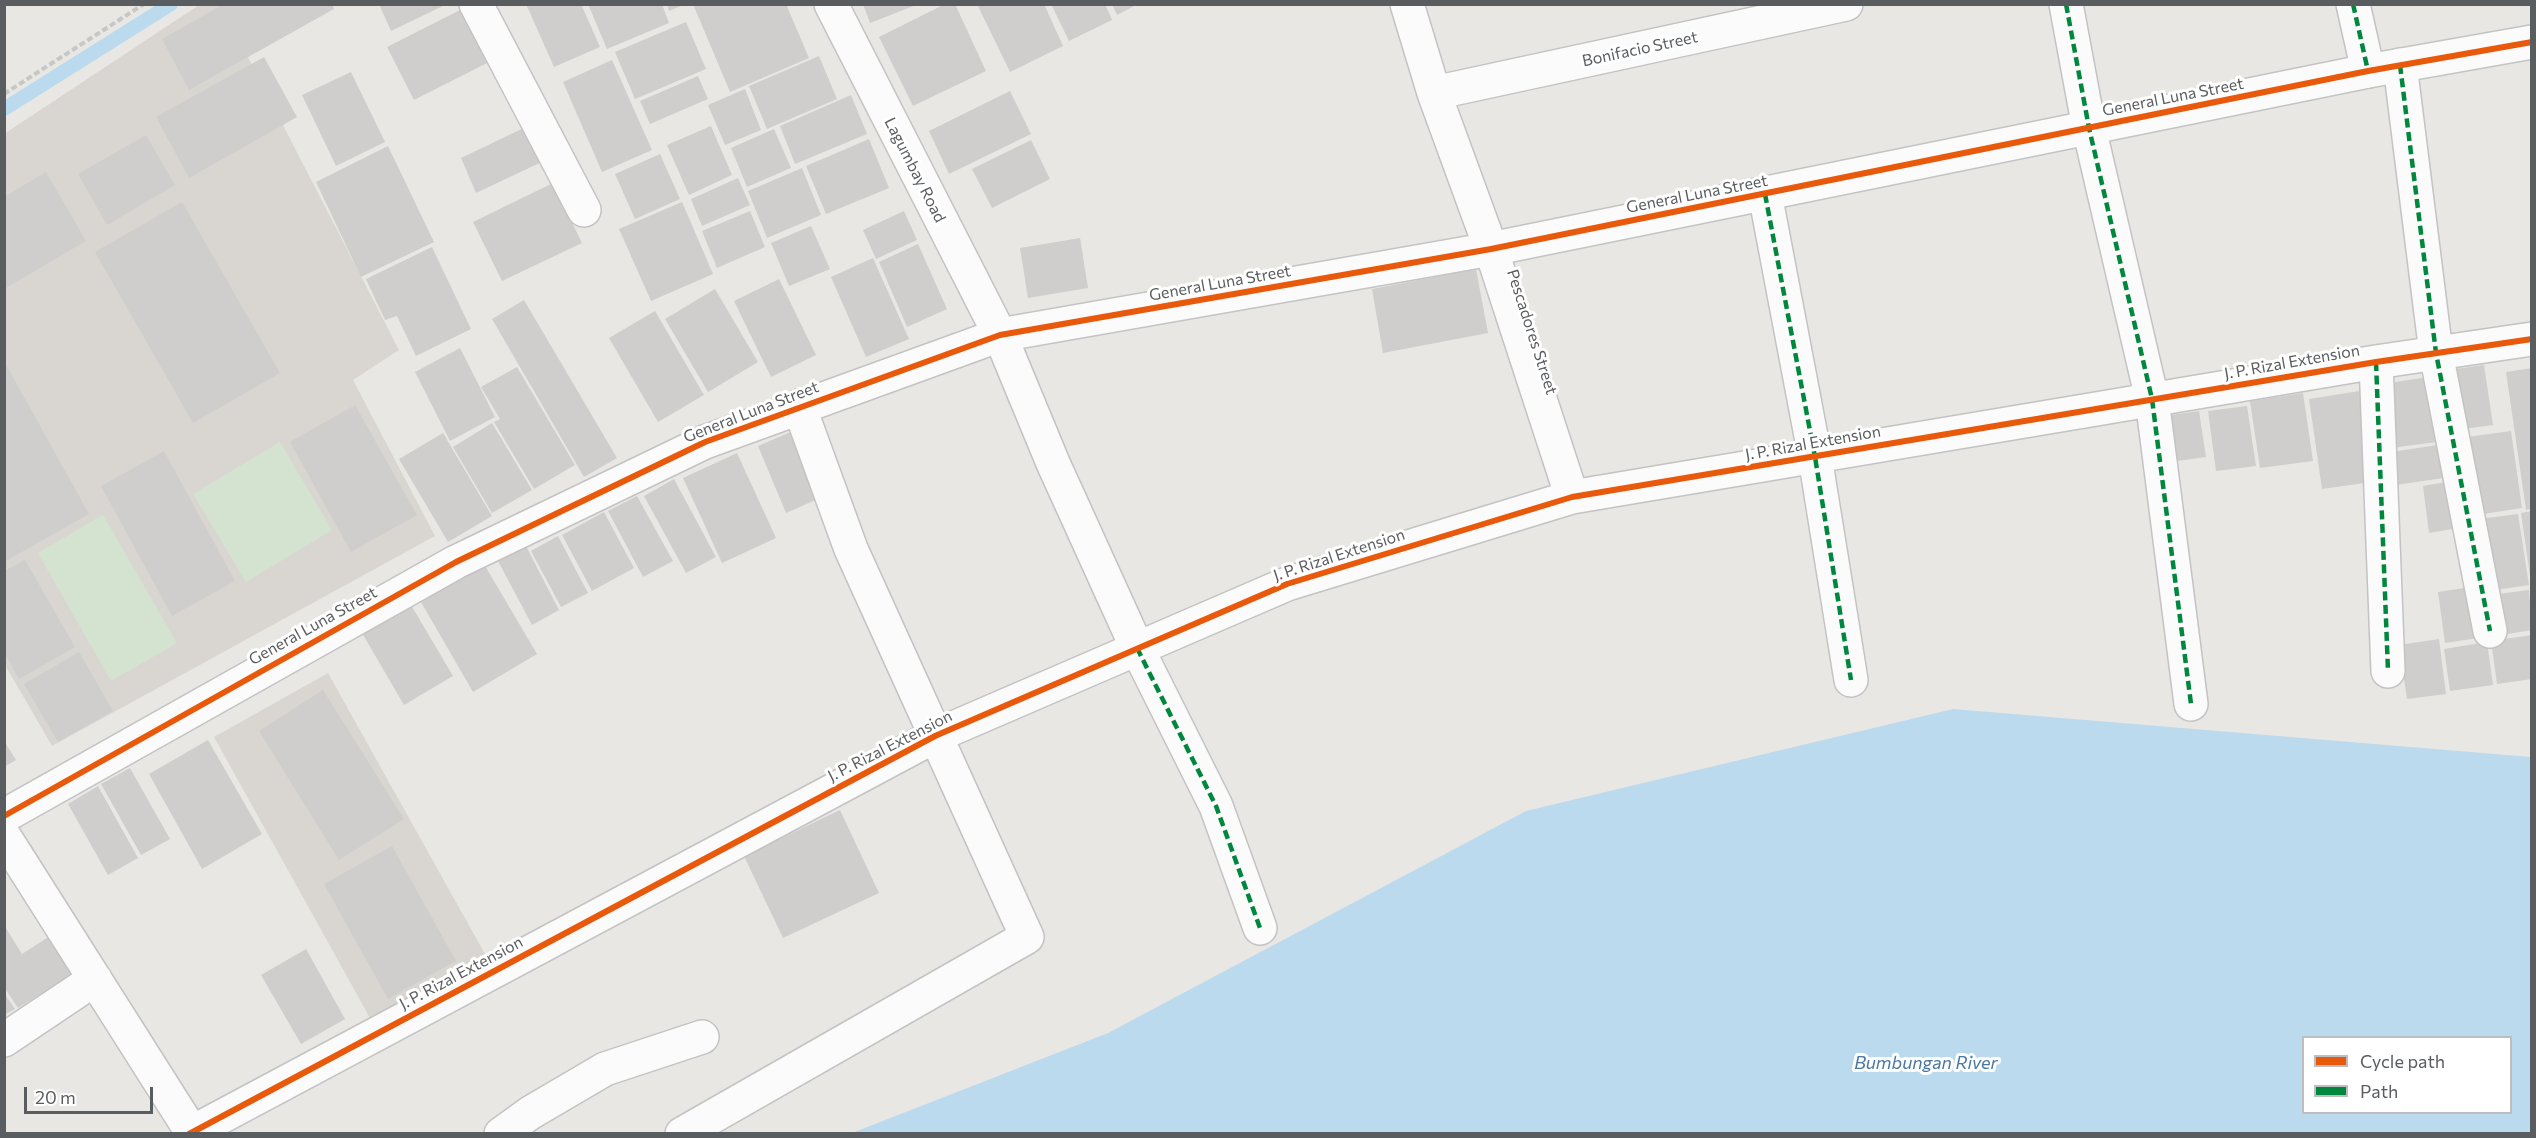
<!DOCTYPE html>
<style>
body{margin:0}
#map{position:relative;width:2536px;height:1138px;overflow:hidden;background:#e9e7e3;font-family:Commissioner,sans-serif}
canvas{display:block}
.frame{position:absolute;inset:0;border:6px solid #5a5d60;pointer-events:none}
.legend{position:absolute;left:2302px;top:1036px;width:210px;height:78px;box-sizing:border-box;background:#fff;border:2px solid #bdbebf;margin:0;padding:8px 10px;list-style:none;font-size:18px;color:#5a5d60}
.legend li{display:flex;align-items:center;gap:12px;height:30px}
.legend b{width:30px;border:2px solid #bdbebf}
.scale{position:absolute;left:24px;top:1087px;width:129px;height:27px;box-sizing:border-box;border:3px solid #5a5d60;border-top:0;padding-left:8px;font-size:18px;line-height:21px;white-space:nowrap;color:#5a5d60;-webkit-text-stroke:4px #fff;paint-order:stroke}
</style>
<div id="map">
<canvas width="2536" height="1138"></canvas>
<div class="frame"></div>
<ul class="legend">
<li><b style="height:8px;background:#e8590c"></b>Cycle path</li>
<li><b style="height:8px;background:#00873e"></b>Path</li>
</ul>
<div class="scale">20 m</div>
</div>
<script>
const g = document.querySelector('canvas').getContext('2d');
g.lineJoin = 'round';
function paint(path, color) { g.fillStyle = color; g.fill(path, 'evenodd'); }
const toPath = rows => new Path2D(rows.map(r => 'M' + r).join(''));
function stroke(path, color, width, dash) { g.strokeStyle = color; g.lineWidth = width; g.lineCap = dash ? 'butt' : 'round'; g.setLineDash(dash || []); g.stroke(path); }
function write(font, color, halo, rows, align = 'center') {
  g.font = font + ' Commissioner,sans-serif'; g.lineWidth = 6; g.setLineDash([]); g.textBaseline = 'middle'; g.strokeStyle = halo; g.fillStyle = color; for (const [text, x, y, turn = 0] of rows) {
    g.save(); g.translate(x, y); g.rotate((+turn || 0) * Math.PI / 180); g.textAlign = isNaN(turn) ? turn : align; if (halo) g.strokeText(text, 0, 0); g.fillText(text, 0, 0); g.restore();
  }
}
const education = toPath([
 [199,5,221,5,399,350,353,380,435,536,52,746,5,665,4,134],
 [328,673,485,954,370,1018,214,737]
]);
const green = toPath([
 [280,442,332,530,246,582,193,494],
 [103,515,177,643,111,681,38,553]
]);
const water = toPath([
 [1953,709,2531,757,2531,1133,852,1133,1108,1033,1526,811],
 [2304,1038,2510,1038,2510,1112,2304,1112]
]);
const stream = toPath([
 [4,109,171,4]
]);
const building = toPath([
 [224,4,332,4,334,9,189,90,162,39],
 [379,4,447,4,391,31],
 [526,4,581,4,600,47,554,67],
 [588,4,662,4,669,23,607,49],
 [667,4,685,4,669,11],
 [693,4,786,4,809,58,730,92],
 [863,4,916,4,916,5,870,23],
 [945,4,955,4,986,71,913,106,879,37],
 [977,4,1044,4,1063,46,1010,72],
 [1051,4,1105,4,1112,20,1069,41],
 [1112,4,1138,4,1117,15],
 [464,8,491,61,414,100,387,47],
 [686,22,706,69,635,99,615,52],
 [819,56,837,99,767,129,749,86],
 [264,57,297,117,189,178,156,117],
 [612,60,652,150,602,172,563,82],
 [351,72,385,142,336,166,302,95],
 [698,76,708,99,650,124,640,101],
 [745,89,761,130,725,145,708,105],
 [1010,91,1031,134,949,174,929,131],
 [851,95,867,134,795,164,780,126],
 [532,124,548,159,476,193,461,158],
 [711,126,732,175,689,195,667,145],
 [774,129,791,168,747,187,731,148],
 [146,135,175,185,107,225,78,174],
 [869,139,889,188,826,214,806,166],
 [1031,140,1050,179,992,208,972,169],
 [388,146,434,242,361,277,316,182],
 [660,154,680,199,635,219,615,174],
 [802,168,821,215,767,238,748,191],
 [46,172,86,241,4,289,4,197],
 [738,178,750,205,702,226,691,199],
 [553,183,582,243,502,281,473,222],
 [182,202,280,373,193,423,95,252],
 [682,202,713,274,651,301,619,229],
 [750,211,765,247,717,268,702,231],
 [904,211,917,240,876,259,863,230],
 [811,226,830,269,789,286,771,243],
 [1080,238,1088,288,1028,298,1020,248],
 [918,244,947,309,907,327,879,262],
 [432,247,471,329,416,356,397,316,385,320,366,279],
 [873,258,909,339,866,357,831,277],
 [1476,269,1488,333,1383,353,1372,289],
 [779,279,816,355,771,377,734,301],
 [715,289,758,362,708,392,665,319],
 [524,300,617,458,584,477,492,319],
 [655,311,704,395,658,422,609,338],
 [460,348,495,417,450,441,415,372],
 [4,361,89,514,4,562],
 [2484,365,2493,425,2456,430,2448,370],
 [517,367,575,465,534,489,494,422,500,419,481,387],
 [2532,368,2532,509,2526,510,2506,372],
 [2435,376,2444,441,2391,448,2382,384],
 [2366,390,2379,481,2322,489,2309,399],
 [2303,393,2313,461,2260,468,2250,401],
 [355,405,417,515,351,552,290,442],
 [2247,406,2256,466,2216,471,2208,411],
 [2199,411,2206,457,2163,463,2156,417],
 [492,423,532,490,492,513,453,447],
 [800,428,829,494,786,513,758,446],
 [2511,431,2522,508,2471,516,2460,438],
 [443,433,492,516,448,542,399,459],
 [2451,443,2457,476,2396,485,2391,452],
 [164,451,235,581,172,616,101,486],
 [737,453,776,538,722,563,683,478],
 [674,479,716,557,686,573,644,496],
 [2458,480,2465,527,2429,533,2423,486],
 [637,496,673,561,643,577,608,511],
 [2532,511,2532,576,2530,576,2521,513],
 [604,512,634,568,592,591,562,535],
 [2518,514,2529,585,2489,591,2479,519],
 [558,536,588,593,561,607,531,551],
 [526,546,559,610,532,625,498,561],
 [25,560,75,647,19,679,4,652,4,571],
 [484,564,537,654,473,692,421,602],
 [2477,586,2485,637,2445,643,2438,592],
 [2529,590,2532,630,2496,636,2490,595],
 [411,605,453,676,404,705,362,633],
 [2532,635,2532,679,2497,684,2491,641],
 [2439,639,2446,694,2407,699,2399,645],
 [2487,642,2493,685,2450,691,2444,649],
 [79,652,113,711,58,742,24,684],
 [323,690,404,819,339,860,259,731],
 [208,740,262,834,202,869,149,774],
 [4,741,16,760,4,767],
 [130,768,170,839,141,855,101,784],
 [98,786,138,858,108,875,68,804],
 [840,810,879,893,783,938,744,856],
 [392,846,456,961,388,999,324,884],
 [4,925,22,954,50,936,73,974,18,1008,4,987],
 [306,949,345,1019,301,1044,261,975],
 [4,993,15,1009,4,1015]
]);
const path = toPath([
 [4,94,144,4]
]);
const street = toPath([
 [476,4,584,210],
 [1407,4,1434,93,1491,249,1572,497],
 [2066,4,2089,128,2152,399,2191,704],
 [2353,4,2368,71],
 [2400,65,2436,353,2490,631],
 [1434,93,1846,4],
 [1765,194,1815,457,1851,680],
 [2376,362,2388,671],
 [4,816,456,562,705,442,1000,335,1053,463,1137,648,1216,806,1260,928],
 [4,836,193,1134],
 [4,1040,95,979],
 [189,1134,935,736,1287,584,1572,497,2376,362,2532,339],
 [501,1134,530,1113,605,1069,702,1037],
 [682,1134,1027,937,851,549,799,406]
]);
const secondary = toPath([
 [831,4,1000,335,1491,249,2368,71,2532,42]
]);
const quiet = toPath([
 [2066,4,2089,128,2152,399,2191,704],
 [2353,4,2368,71],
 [2400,65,2436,353,2490,631],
 [1765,194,1815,457,1851,680],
 [2376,362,2388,671],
 [1137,648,1216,806,1260,928]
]);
const cycleway = toPath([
 [4,816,456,562,705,442,1000,335,1491,249,2368,71,2532,42],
 [189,1134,935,736,1287,584,1572,497,2376,362,2532,339]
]);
const streetNames = [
 ["Bonifacio Street",1640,49,-12],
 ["General Luna Street",2173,97,-11],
 ["Lagumbay Road",915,170,63],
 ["General Luna Street",1697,194,-11],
 ["General Luna Street",1220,283,-10],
 ["Pescadores Street",1532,332,72],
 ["J. P. Rizal Extension",2292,362,-10],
 ["General Luna Street",751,412,-21],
 ["J. P. Rizal Extension",1813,443,-10],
 ["J. P. Rizal Extension",1339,555,-18],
 ["General Luna Street",313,626,-29],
 ["J. P. Rizal Extension",890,746,-27],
 ["J. P. Rizal Extension",461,973,-28]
];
const waterNames = [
 ["Bumbungan River",1926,1063]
];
paint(education, '#d9d6d2');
paint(green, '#d3e3d0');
paint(water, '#bcdaee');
stroke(stream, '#bcdaee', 14);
paint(building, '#cfcecc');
stroke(street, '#c3c3c3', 36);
stroke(secondary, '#c4c4c4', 36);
stroke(path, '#c5c8c6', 4, [6, 3]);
stroke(street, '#fcfbfb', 33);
stroke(secondary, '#fcfbfb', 33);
stroke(quiet, '#00873e', 4.5, [9, 4.5]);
stroke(cycleway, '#e8590c', 6);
write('16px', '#5a5d60', '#fff', streetNames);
write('italic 18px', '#4a77a2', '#fff', waterNames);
</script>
